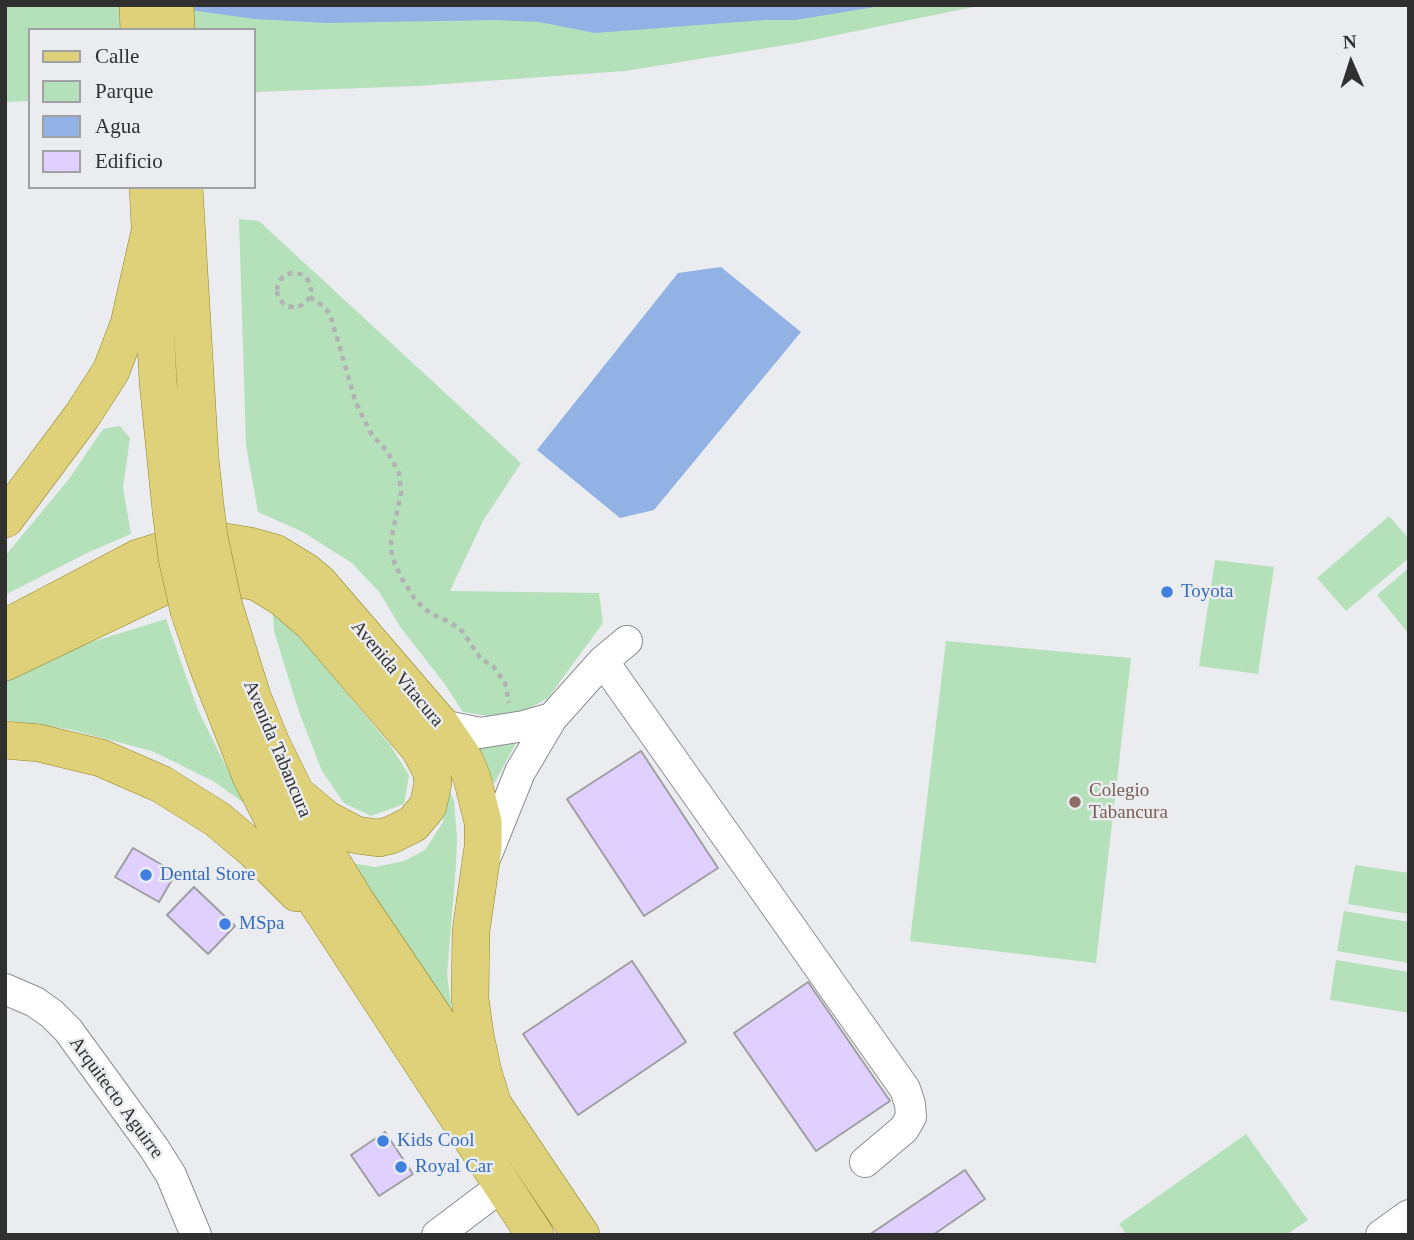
<!DOCTYPE html>
<style>
body{margin:0}
#map{position:relative;width:1414px;height:1240px;overflow:hidden;background:#ebecef;font-family:Georgia,serif}
canvas{display:block}
.frame{position:absolute;inset:0;border:7px solid #303031;pointer-events:none}
.legend{position:absolute;left:28px;top:28px;width:228px;height:161px;box-sizing:border-box;background:#ebecef;border:2px solid #a0a1a3;margin:0;padding:9px 12px;list-style:none;font-size:21px;color:#303031}
.legend li{display:flex;align-items:center;gap:14px;height:35px}
.legend b{width:35px;border:2px solid #a0a1a3}
.north{position:absolute;left:1316px;top:28px;width:70px;height:70px;-webkit-text-stroke:5px #ebecef;paint-order:stroke;rotate:357deg;font-size:19px;font-weight:700;line-height:28px;text-align:center;color:#303031}
.north::after{content:'';display:block;margin:auto;width:24px;height:32px;background:#303031;clip-path:polygon(50% 0,100% 100%,50% 72%,0 100%)}
</style>
<div id="map">
<canvas width="1414" height="1240"></canvas>
<div class="frame"></div>
<ul class="legend">
<li><b style="height:9px;background:#ded179"></b>Calle</li>
<li><b style="height:19px;background:#b4e0ba"></b>Parque</li>
<li><b style="height:19px;background:#92b2e5"></b>Agua</li>
<li><b style="height:19px;background:#dfd0ff"></b>Edificio</li>
</ul>
<div class="north">N</div>
</div>
<script>
const g = document.querySelector('canvas').getContext('2d');
g.lineJoin = 'round';
function paint(path, color) { g.fillStyle = color; g.fill(path, 'evenodd'); }
const toPath = rows => new Path2D(rows.map(r => 'M' + r).join(''));
function stroke(path, color, width, dash) { g.strokeStyle = color; g.lineWidth = width; g.lineCap = dash ? 'butt' : 'round'; g.setLineDash(dash || []); g.stroke(path); }
function write(font, color, halo, rows, align = 'center') {
  g.font = font + ' Georgia,serif'; g.lineWidth = 5; g.setLineDash([]); g.textBaseline = 'middle'; g.strokeStyle = halo; g.fillStyle = color; for (const [text, x, y, turn = 0] of rows) {
    g.save(); g.translate(x, y); g.rotate((+turn || 0) * Math.PI / 180); g.textAlign = isNaN(turn) ? turn : align; if (halo) g.strokeText(text, 0, 0); g.fillText(text, 0, 0); g.restore();
  }
}
const green = toPath([
 [5,5,983,5,798,43,625,71,417,86,254,92,254,30,30,30,30,101,5,102],
 [239,219,259,221,521,463,483,521,450,591,599,593,603,623,548,698,525,711,500,718,463,712,444,683,401,628,380,593,352,563,303,532,258,512,246,445],
 [120,426,130,438,123,488,131,534,89,552,5,595,5,556,69,479,103,429],
 [1389,516,1409,539,1409,558,1346,611,1317,578],
 [1215,560,1274,567,1258,674,1199,666],
 [1409,568,1409,634,1377,595],
 [273,614,304,642,390,745,409,775,404,804,371,816,344,803,322,771,299,712,274,631],
 [166,619,198,710,244,803,213,781,152,751,68,729,5,720,5,681,85,644],
 [946,641,1131,658,1096,963,910,941],
 [477,743,496,746,516,743,494,784],
 [448,786,454,801,457,838,456,866,447,974,453,1021,345,862,375,867,404,861,425,850,443,822],
 [1355,865,1409,873,1409,914,1348,904],
 [1344,911,1409,922,1409,963,1337,951],
 [1336,960,1409,972,1409,1013,1330,1000],
 [1246,1134,1308,1220,1286,1235,1127,1235,1119,1224]
]);
const water = toPath([
 [154,5,887,5,795,20,765,20,595,33,539,22,495,20,326,23,255,19],
 [721,267,801,332,654,510,620,518,537,450,678,273]
]);
const building = toPath([
 [641,751,718,868,644,916,567,799,641,751],
 [133,848,176,873,159,902,115,877,133,848],
 [194,887,235,926,208,954,167,915,194,887],
 [632,961,686,1042,578,1115,523,1034,632,961],
 [808,982,890,1101,816,1151,734,1033,808,982],
 [385,1132,413,1174,379,1196,351,1155,385,1132],
 [965,1170,985,1199,933,1235,869,1235,965,1170]
]);
const path = toPath([
 '277 290a17 17 0 1 1 34 0a17 17 0 1 1-34 0Z',
 [310,297,323,306,330,314,356,403,372,435,387,451,399,473,401,493,391,541,392,557,401,577,416,601,430,613,451,623,462,631,481,659,493,666,505,683,509,703]
]);
const minor = toPath([
 [603,661,905,1089,910,1104,911,1117,904,1129,865,1162],
 [441,725,480,733,524,726,552,718],
 [487,854,520,772,552,718,603,661,627,641],
 [5,989,35,1002,52,1014,68,1030,154,1148,171,1175,196,1235],
 [437,1235,502,1186],
 [1381,1235,1409,1215]
]);
const major = toPath([
 [138,5,139,30],
 [175,5,176,30],
 [148,187,158,382,171,510],
 [184,187,200,458,205,505],
 [5,519,82,416,111,371,129,324,150,231],
 [223,603,252,696,271,743,320,843,355,900,581,1235],
 [189,611,207,664,250,774,311,893,535,1235],
 [5,628,138,558,178,546,225,542,250,546,275,553,306,572,319,583,441,725,464,759,472,778,483,822,483,847,471,931,470,998,475,1035,483,1072,494,1108],
 [5,662,162,587,183,582,224,576,257,582,283,598,312,623,419,748,431,770,433,783,428,806,413,824,391,835,379,838,356,835,326,819,301,798],
 [5,740,39,743,101,758,161,784,217,819,255,851,297,893]
]);
const majorBridge = toPath([
 [205,505,209,537,223,603],
 [171,510,177,558,189,611]
]);
const markers = [
 [1167,592,7,"#3f7fe0"],
 [1075,802,7,"#8d6e63"],
 [146,875,7,"#3f7fe0"],
 [225,924,7,"#3f7fe0"],
 [383,1141,7,"#3f7fe0"],
 [401,1167,7,"#3f7fe0"]
];
const shopNames = [
 ["Toyota",1181,592],
 ["Dental Store",160,875],
 ["MSpa",239,924],
 ["Kids Cool",397,1141],
 ["Royal Car",415,1167]
];
const streetNames = [
 ["Avenida Vitacura",397,674,50],
 ["Avenida Tabancura",277,749,67],
 ["Arquitecto Aguirre",116,1098,54]
];
const educationNames = [
 ["Colegio",1089,791],
 ["Tabancura",1089,813]
];
paint(green, '#b4e0ba');
paint(water, '#92b2e5');
paint(building, '#dfd0ff');
stroke(building, '#9e9da0', 2);
stroke(minor, '#8c8d90', 32);
stroke(major, '#938526', 38);
stroke(path, '#b1b2b4', 4.5, [5, 5]);
stroke(minor, '#fff', 30);
stroke(major, '#ded179', 37);
stroke(majorBridge, '#938526', 38, []);
stroke(majorBridge, '#ded179', 37);
for (const [x, y, r, color] of markers) { const dot = new Path2D(); dot.arc(x, y, r, 0, 2 * Math.PI); g.fillStyle = color; g.fill(dot); stroke(dot, '#ebecef', 2.5); }
write('19px', '#366cbe', '#ebecef', shopNames, 'left');
write('19px', '#303031', '#ebecef', streetNames);
write('19px', '#785e54', '#ebecef', educationNames, 'left');
</script>
